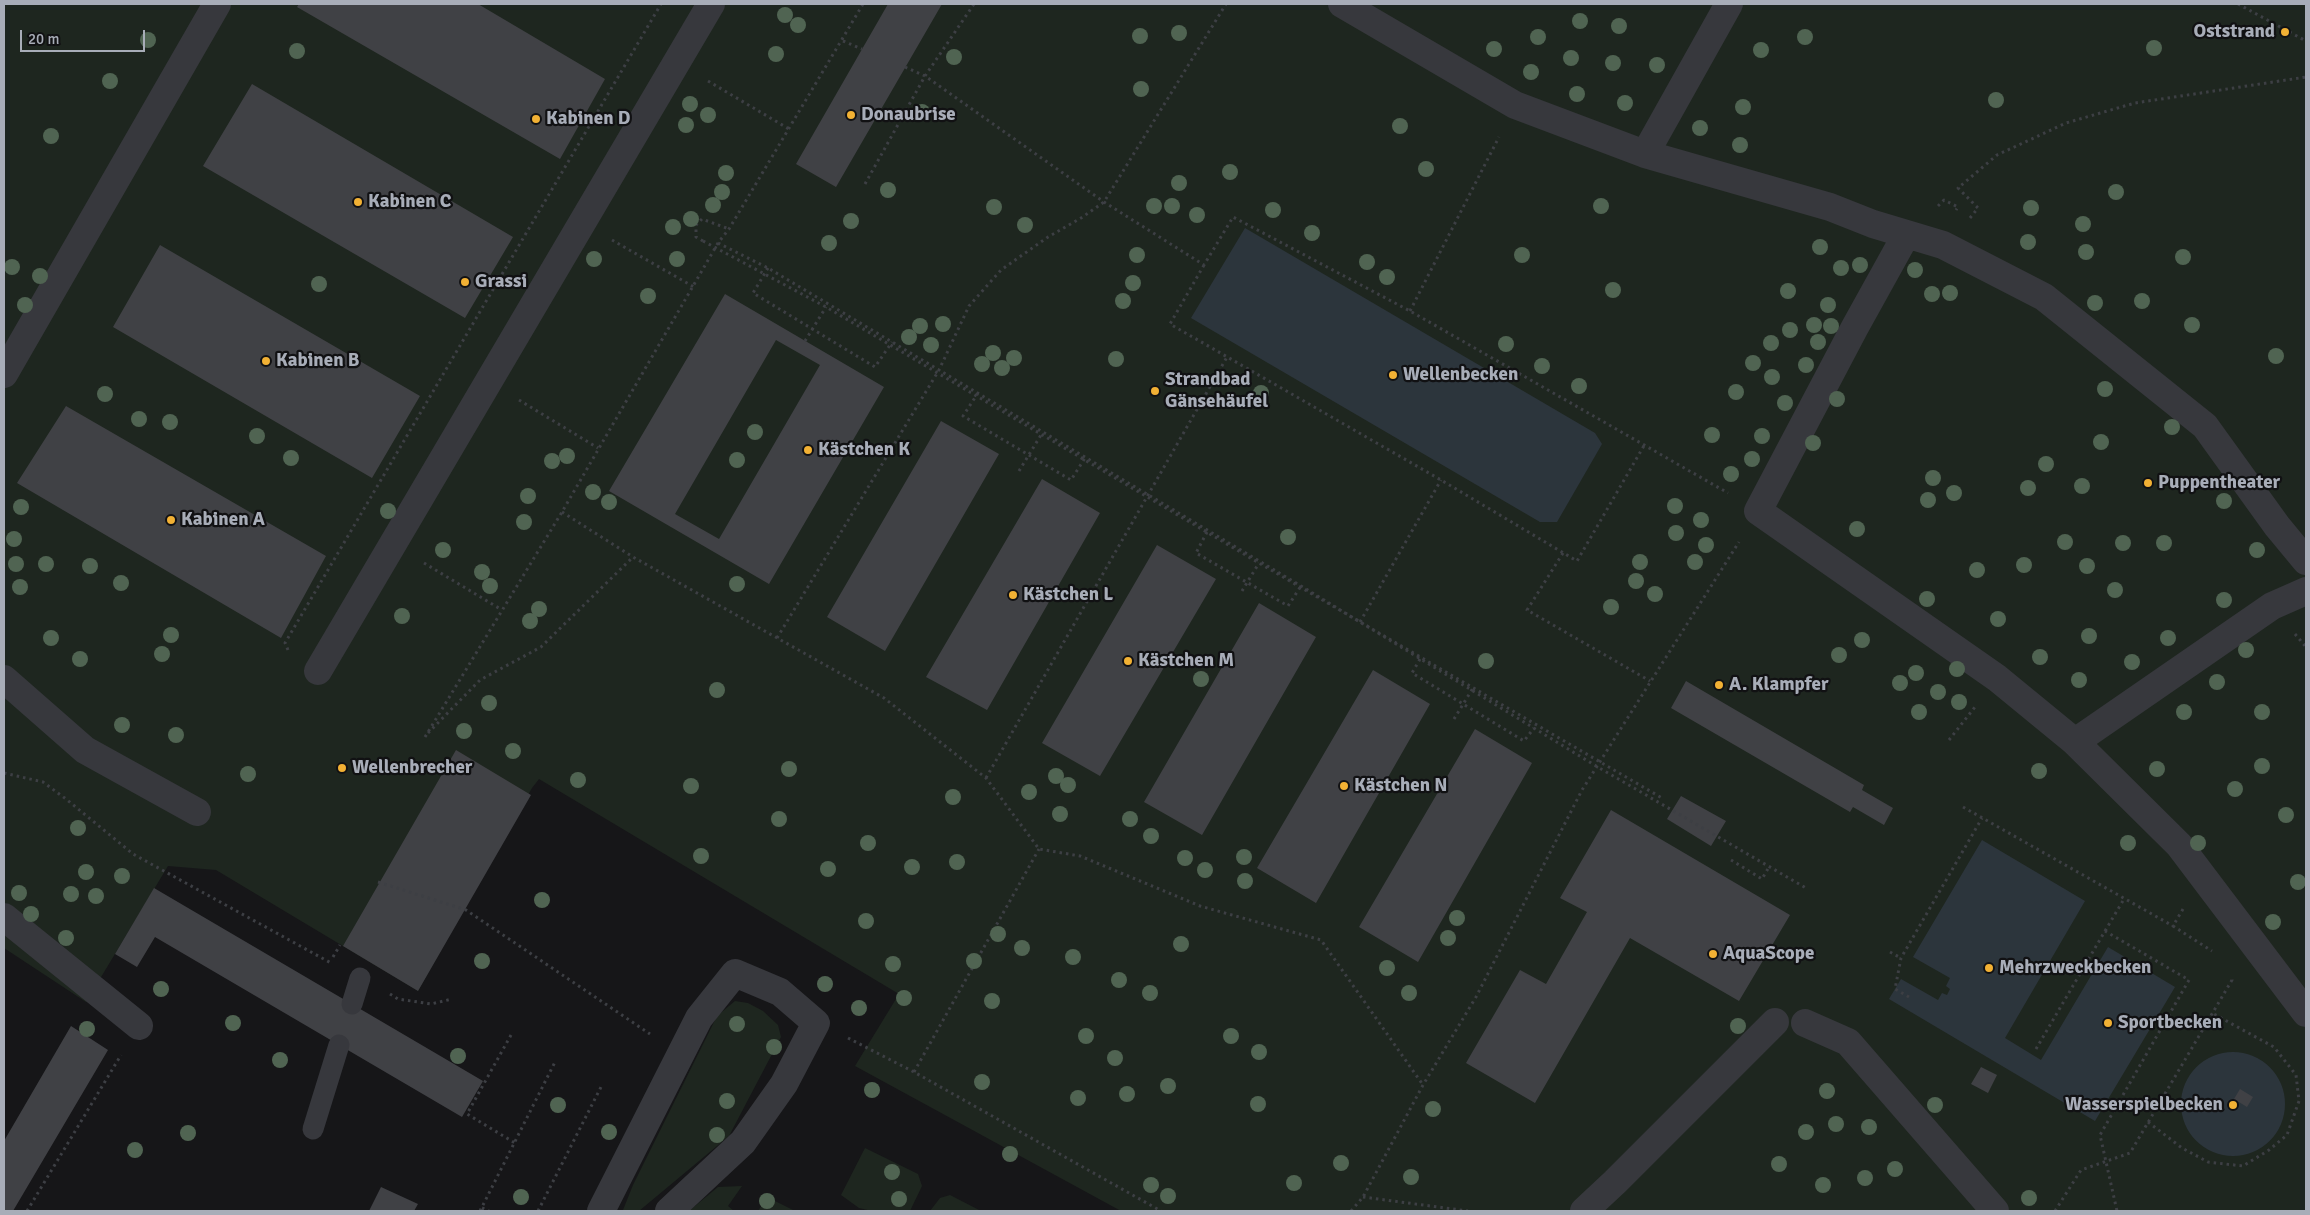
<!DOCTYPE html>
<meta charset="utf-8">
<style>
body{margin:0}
#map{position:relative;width:2310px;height:1215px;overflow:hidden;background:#161618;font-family:Signika,sans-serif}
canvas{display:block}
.frame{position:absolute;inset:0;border:5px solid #a8adb8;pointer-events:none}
.scale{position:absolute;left:20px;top:30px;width:125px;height:22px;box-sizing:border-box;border:2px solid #a8adb8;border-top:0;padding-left:6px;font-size:15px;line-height:18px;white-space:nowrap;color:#a8adb8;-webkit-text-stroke:4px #111113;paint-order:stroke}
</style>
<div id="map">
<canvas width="2310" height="1215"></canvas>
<div class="frame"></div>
<div class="scale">20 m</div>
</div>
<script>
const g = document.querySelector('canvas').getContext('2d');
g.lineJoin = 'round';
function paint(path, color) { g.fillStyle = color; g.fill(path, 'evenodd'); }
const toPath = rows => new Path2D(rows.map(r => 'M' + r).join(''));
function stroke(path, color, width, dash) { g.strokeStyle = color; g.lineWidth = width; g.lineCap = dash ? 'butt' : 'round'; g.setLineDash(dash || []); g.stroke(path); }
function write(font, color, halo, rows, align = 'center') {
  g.font = font + ' Signika,sans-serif'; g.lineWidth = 4.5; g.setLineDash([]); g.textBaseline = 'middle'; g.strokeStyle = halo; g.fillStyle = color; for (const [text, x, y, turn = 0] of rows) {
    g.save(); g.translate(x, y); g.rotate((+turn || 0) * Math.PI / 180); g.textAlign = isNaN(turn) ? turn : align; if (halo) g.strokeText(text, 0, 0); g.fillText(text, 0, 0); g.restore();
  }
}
const green = toPath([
 [4,4,2306,4,2306,1211,1121,1211,855,1066,899,994,539,779,532,788,418,991,216,870,168,866,86,1002,4,948],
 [735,1001,748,1003,763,1011,778,1025,781,1037,729,1136,639,1211,623,1210,633,1185,717,1016],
 [865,1148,918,1174,922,1186,910,1211,872,1211,859,1208,841,1195],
 [742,1186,728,1206,734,1211,689,1211,718,1187],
 [950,1195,981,1211,930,1211,940,1198],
 [767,1197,795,1211,758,1211]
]);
const water = toPath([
 [1245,228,1595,433,1602,444,1557,522,1540,522,1191,318],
 [1982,840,2085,901,2005,1038,2041,1060,2108,947,2175,987,2095,1121,1889,999,1901,979,1938,1000,1942,993,1947,995,1950,989,1946,986,1950,978,1913,957],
 '2181 1104a52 52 0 1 1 104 0a52 52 0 1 1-104 0Z'
]);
const building = toPath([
 [299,4,478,4,605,79,560,159,297,7],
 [888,4,942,4,836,187,796,164],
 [252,84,513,237,465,318,203,166],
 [160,245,420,396,372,478,113,327],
 [725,294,884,387,769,584,609,491],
 [776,340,820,365,719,539,675,514],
 [66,406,326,556,281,638,17,483],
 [941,421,999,454,885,651,827,617],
 [1042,479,1100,513,987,710,926,677],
 [1157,545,1216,579,1100,776,1042,743],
 [1259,603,1316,637,1202,835,1144,802],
 [1373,670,1430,704,1316,903,1257,868],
 [1686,681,1864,785,1862,790,1893,808,1884,825,1853,807,1850,812,1671,708],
 [1475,729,1532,763,1418,962,1359,927],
 [456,750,531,795,418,991,343,946],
 [1681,796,1726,821,1711,846,1667,819],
 [1611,810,1790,915,1739,1001,1630,938,1535,1103,1466,1063,1520,970,1546,984,1587,912,1560,898],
 [154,888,483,1081,462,1117,155,937,137,967,115,954],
 [71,1026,108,1050,13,1211,4,1211,4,1141],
 [1981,1067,1997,1075,1988,1093,1971,1084],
 [2240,1089,2253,1097,2247,1107,2234,1099],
 [381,1187,418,1204,414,1211,369,1211]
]);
const path = toPath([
 [2238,4,2306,41],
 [843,41,862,49],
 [905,67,925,76,1104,202,1204,265,1233,217,1410,311,1728,493],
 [708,81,789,129],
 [865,184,925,76,974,4],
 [1938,206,1944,200,1958,207,1956,210],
 [1970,218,1978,208,1958,188,1997,155,2066,123,2135,103,2306,77],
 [612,240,694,287],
 [703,241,696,237,696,225,702,219,729,229],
 [718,243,768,268,1301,586,1596,766,1806,888],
 [1204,265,1170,324,1441,480,1577,561,1645,444],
 [768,268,753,293,875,367,892,342],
 [1410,311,1499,137],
 [978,393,963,416,1071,480,1085,458],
 [519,400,598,448],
 [562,512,633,557,884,698,986,778,1039,849,1080,856,1200,906,1321,940,1423,1085],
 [1207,532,1196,553,1288,606,1301,586],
 [1563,553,1527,610,1650,681],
 [424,563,502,610],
 [1360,622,1441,480],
 [2295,634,2306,647],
 [777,638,939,370,969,306,1001,270,1048,237,1081,218,1104,202,1226,4],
 [288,650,285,643,661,4],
 [1420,659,1412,673,1524,741,1534,728],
 [428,733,480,680,541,647,633,557],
 [425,737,562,512,718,243,729,229,863,4],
 [1949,740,1975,707],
 [4,773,43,782,66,799,133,854,331,963],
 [986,778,1227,357],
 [1963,807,2173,926],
 [1731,860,1762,879,1769,867],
 [378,882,466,910,650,1034],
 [2183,909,2173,926,2212,951],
 [2105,931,2124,899],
 [1890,952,1901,958],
 [333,957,340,945],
 [390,994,398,999,431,1004,452,999],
 [1909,997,1895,989,1901,958,1982,818],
 [511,1035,467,1114,515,1143],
 [848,1038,914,1072,1161,1211],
 [2036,1049,2105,931,2189,980,2100,1135,2117,1211],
 [914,1072,1039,849],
 [2148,1122,2182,1148,2208,1162,2243,1166,2269,1150,2287,1135,2299,1101,2296,1075,2274,1047,2212,1013],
 [1363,1197,1468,1211],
 [482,1208,489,1211],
 [27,1211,121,1055],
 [480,1211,555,1062],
 [538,1211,601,1087],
 [1351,1211,1363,1197,1423,1085,1476,997,1582,790,1739,542],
 [2055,1211,2081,1170,2130,1153,2232,980,2231,977]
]);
const service = toPath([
 [352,1004,360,978],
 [313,1129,339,1045]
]);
const pedestrian = toPath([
 [1342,4,1515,105,1645,154,1729,4],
 [1645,154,1830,207,1873,224,1943,245,2044,297,2205,426,2277,526,2306,561],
 [1906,235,1855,327,1758,511,1997,678,2075,742,2179,845,2306,1013],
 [4,374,217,4],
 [318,671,711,4],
 [4,679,85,750,197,812],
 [2075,742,2272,606,2306,591],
 [4,917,139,1026],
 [1805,1023,1848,1042,1995,1211],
 [1584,1211,1615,1182,1775,1022]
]);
const minor = toPath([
 [601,1211,699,1018,735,973,780,992,816,1023,784,1084,743,1142,669,1211]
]);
const pathBridge = toPath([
 [703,241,826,307,1259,563,1662,798],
 [805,341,826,307],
 [1019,471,1041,435],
 [1242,591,1259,563],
 [1454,719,1473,688]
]);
const trees = [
 [785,15],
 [1580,21],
 [798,25],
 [1619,26],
 [1179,33],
 [1140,36],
 [1538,37],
 [1805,37],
 [148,40],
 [2154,48],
 [1494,49],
 [1761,50],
 [297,51],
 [776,54],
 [954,57],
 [1571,58],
 [1613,63],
 [1657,65],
 [1531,72],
 [110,81],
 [1141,89],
 [1577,94],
 [1996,100],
 [1625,103],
 [690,104],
 [1743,107],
 [922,112],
 [708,115],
 [686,125],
 [1400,126],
 [1700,128],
 [51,136],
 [1740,145],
 [1426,169],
 [1230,172],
 [726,173],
 [1179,183],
 [888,190],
 [722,192],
 [2116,192],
 [713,205],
 [1154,206],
 [1172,206],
 [1601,206],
 [994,207],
 [2031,208],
 [1273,210],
 [1197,215],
 [691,219],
 [851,221],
 [2083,224],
 [1025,225],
 [673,227],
 [1312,233],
 [2028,242],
 [829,243],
 [1820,247],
 [2086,252],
 [1137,255],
 [1522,255],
 [2183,257],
 [594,259],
 [677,259],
 [1367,262],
 [1860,265],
 [12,267],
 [1841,268],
 [1915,270],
 [40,276],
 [1387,277],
 [1133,283],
 [319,284],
 [1613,290],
 [1788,291],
 [1950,293],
 [1932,294],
 [648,296],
 [1123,301],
 [2142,301],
 [2095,303],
 [25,305],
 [1828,305],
 [943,324],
 [1814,325],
 [2192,325],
 [920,326],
 [1831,326],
 [1790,330],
 [909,337],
 [1818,342],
 [1771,343],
 [1506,344],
 [931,345],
 [993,353],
 [2276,356],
 [1014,358],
 [1116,359],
 [1753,363],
 [982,364],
 [1806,365],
 [1542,366],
 [1002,368],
 [1772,377],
 [1579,386],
 [2105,389],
 [1736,392],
 [1261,393],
 [105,394],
 [1837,399],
 [1785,403],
 [139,419],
 [170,422],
 [2172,427],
 [755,432],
 [1712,435],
 [257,436],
 [1762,436],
 [2101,442],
 [1813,443],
 [567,456],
 [291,458],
 [1752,459],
 [737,460],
 [552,461],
 [2046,464],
 [1731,474],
 [1933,478],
 [2082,486],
 [2028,488],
 [593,492],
 [1954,493],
 [528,496],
 [1928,500],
 [2224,501],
 [609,502],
 [1675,506],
 [21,507],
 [388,511],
 [1701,520],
 [524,522],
 [1857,529],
 [1676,533],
 [1288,537],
 [14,539],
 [2065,542],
 [2123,543],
 [2164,543],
 [1706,545],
 [443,550],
 [2257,550],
 [1640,562],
 [1695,562],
 [16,564],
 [46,564],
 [2024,565],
 [90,566],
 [2087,566],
 [1977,570],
 [482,572],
 [1636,581],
 [121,583],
 [737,584],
 [490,586],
 [20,587],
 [2115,590],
 [1655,594],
 [1927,599],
 [2224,600],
 [1611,607],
 [539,609],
 [402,616],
 [1998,619],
 [530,621],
 [171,635],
 [2089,636],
 [51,638],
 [2168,638],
 [1862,640],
 [2246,650],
 [162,654],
 [1839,655],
 [2040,657],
 [80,659],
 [1486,661],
 [2132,662],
 [1957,669],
 [1916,673],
 [1201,679],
 [2079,680],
 [2217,682],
 [1900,683],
 [717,690],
 [1938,692],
 [1959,702],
 [489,703],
 [1919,712],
 [2184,712],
 [2262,712],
 [122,725],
 [464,731],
 [176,735],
 [513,751],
 [2262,766],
 [789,769],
 [2157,769],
 [2039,771],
 [248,774],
 [1056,776],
 [578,780],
 [1068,785],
 [691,786],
 [2235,789],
 [1029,792],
 [953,797],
 [1060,814],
 [2286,815],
 [779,819],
 [1130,819],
 [78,828],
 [1151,836],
 [868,843],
 [2128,843],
 [2198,843],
 [701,856],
 [1244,857],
 [1185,858],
 [957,862],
 [912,867],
 [828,869],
 [1205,870],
 [86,872],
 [122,876],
 [1245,881],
 [2298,882],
 [19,893],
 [71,894],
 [96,896],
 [542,900],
 [31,914],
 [1457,918],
 [866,921],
 [2273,922],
 [998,934],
 [66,938],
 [1448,938],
 [1181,944],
 [1022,948],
 [1073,957],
 [482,961],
 [974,961],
 [893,964],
 [1387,968],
 [1119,980],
 [825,984],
 [161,989],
 [1150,993],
 [1409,993],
 [904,998],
 [992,1001],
 [859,1008],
 [233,1023],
 [737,1024],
 [1738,1026],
 [87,1029],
 [1086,1036],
 [1231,1036],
 [774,1047],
 [1259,1052],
 [458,1056],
 [1115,1058],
 [280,1060],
 [982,1082],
 [1168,1086],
 [872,1090],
 [1827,1091],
 [1127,1094],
 [1078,1098],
 [727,1101],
 [1258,1104],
 [558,1105],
 [1935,1105],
 [1433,1109],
 [1836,1124],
 [1869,1127],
 [609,1132],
 [1806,1132],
 [188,1133],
 [717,1135],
 [135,1150],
 [1010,1154],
 [1341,1163],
 [1779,1164],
 [1895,1169],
 [892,1172],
 [1411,1177],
 [1865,1178],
 [1294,1183],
 [1151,1185],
 [1823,1185],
 [1168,1196],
 [521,1197],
 [2029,1198],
 [899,1199],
 [767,1201]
];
const markers = [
 [2285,32,5,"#f2b134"],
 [851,115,5,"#f2b134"],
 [536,119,5,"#f2b134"],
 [358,202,5,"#f2b134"],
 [465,282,5,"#f2b134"],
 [266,361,5,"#f2b134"],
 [1393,375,5,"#f2b134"],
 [1155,391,5,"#f2b134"],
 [808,450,5,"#f2b134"],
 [2148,483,5,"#f2b134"],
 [171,520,5,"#f2b134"],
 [1013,595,5,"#f2b134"],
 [1128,661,5,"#f2b134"],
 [1719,685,5,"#f2b134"],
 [342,768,5,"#f2b134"],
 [1344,786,5,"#f2b134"],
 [1713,954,5,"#f2b134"],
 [1989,968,5,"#f2b134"],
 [2108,1023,5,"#f2b134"],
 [2233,1105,5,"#f2b134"]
];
const poiNames = [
 ["Oststrand",2275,32,"right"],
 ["Donaubrise",861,115],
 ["Kabinen D",546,119],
 ["Kabinen C",368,202],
 ["Grassi",475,282],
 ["Kabinen B",276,361],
 ["Wellenbecken",1403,375],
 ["Strandbad",1165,380],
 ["Gänsehäufel",1165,402],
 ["Kästchen K",818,450],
 ["Puppentheater",2158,483],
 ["Kabinen A",181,520],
 ["Kästchen L",1023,595],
 ["Kästchen M",1138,661],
 ["A. Klampfer",1729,685],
 ["Wellenbrecher",352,768],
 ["Kästchen N",1354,786],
 ["AquaScope",1723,954],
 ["Mehrzweckbecken",1999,968],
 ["Sportbecken",2118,1023],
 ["Wasserspielbecken",2223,1105,"right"]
];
paint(green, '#1e261f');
paint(water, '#2c353c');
paint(building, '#404145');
stroke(path, '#3d3f44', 3, [2.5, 4]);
stroke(service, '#37383d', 21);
stroke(pedestrian, '#37383d', 28);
stroke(minor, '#37383d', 28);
stroke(pathBridge, '#3d3f44', 3, [2.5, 4]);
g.fillStyle = '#506452';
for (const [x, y] of trees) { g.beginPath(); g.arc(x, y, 8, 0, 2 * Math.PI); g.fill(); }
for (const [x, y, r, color] of markers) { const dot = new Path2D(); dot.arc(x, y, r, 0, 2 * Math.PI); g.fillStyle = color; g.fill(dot); stroke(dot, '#111113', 2); }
write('bold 19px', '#a8adb8', '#111113', poiNames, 'left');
</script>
